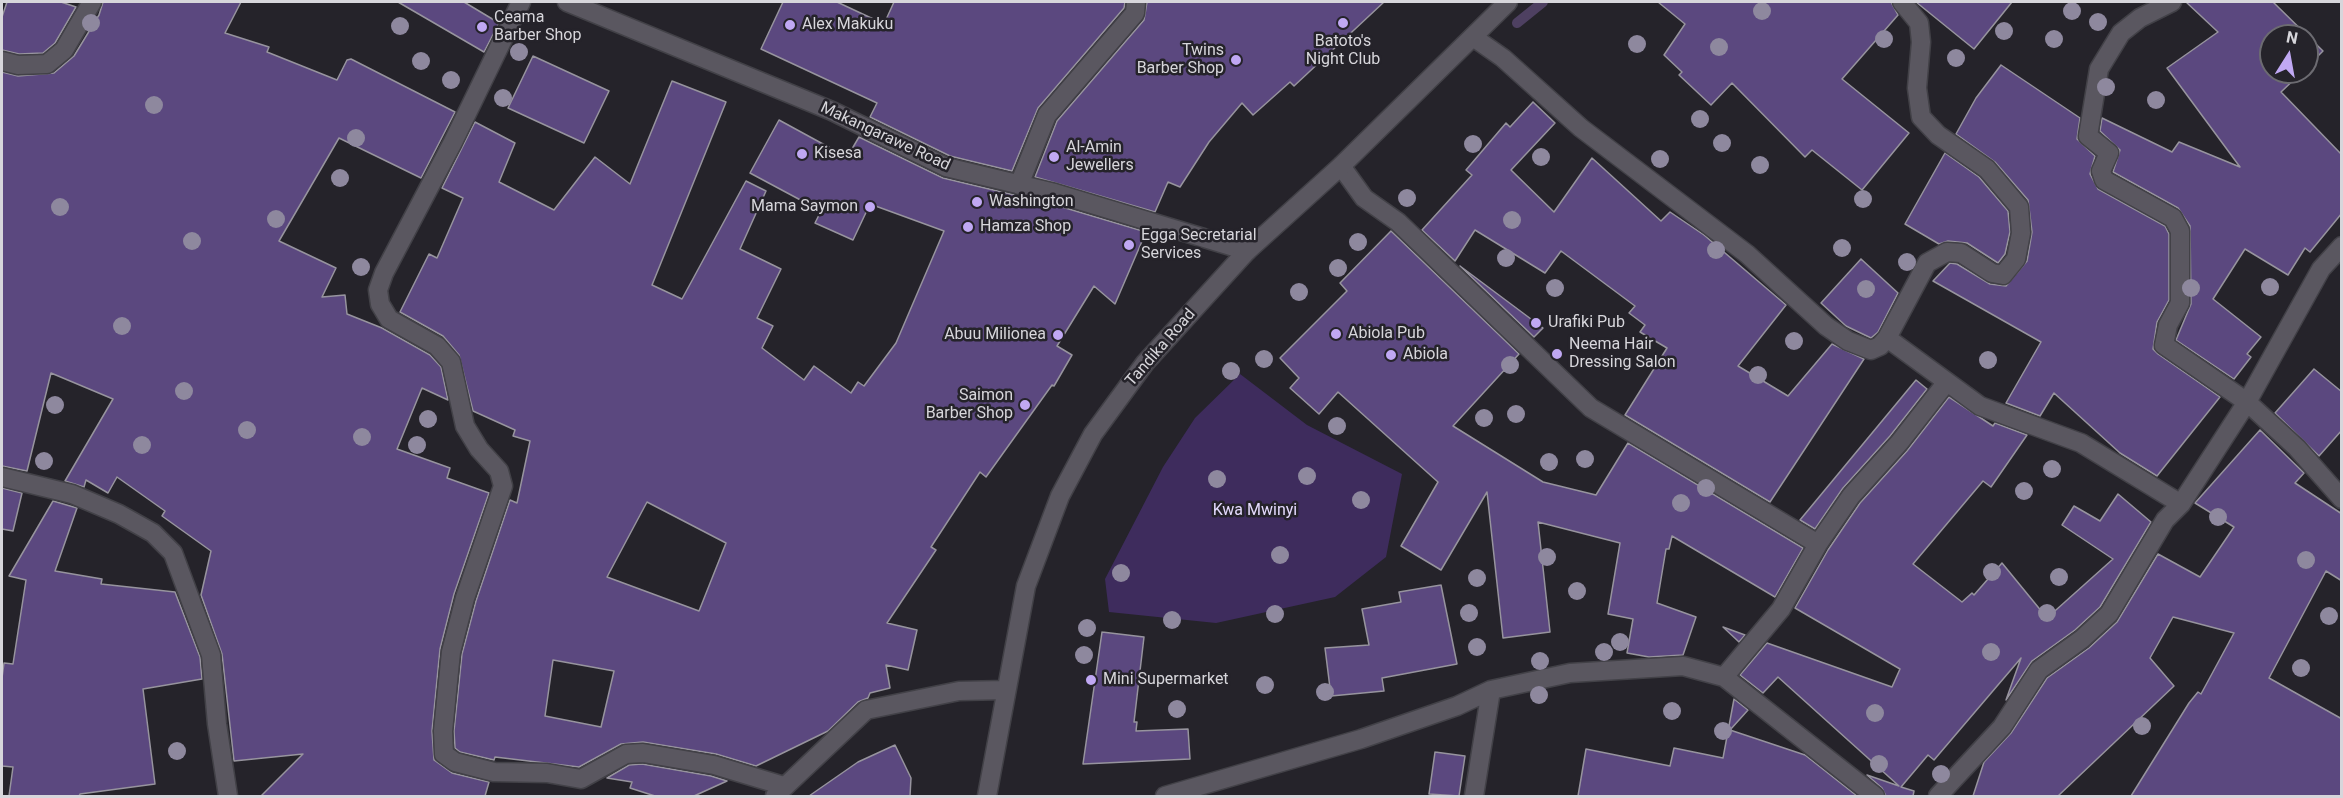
<!DOCTYPE html>
<style>
body{margin:0}
#map{position:relative;width:2343px;height:798px;overflow:hidden;background:#25232a;font-family:Roboto,sans-serif}
canvas{display:block}
.frame{position:absolute;inset:0;border:3px solid #d7d6db;pointer-events:none}
.north{position:absolute;left:2259px;top:24px;width:60px;height:60px;box-sizing:border-box;background:#25232a;border:2px solid #6c6b71;border-radius:50%;rotate:11deg;font-size:16px;font-weight:700;line-height:24px;text-align:center;color:#d7d6db}
.north::after{content:'';display:block;margin:auto;width:21px;height:27px;background:#c0a8f3;clip-path:polygon(50% 0,100% 100%,50% 72%,0 100%)}
</style>
<div id="map">
<canvas width="2343" height="798"></canvas>
<div class="frame"></div>
<div class="north">N</div>
</div>
<script>
const g = document.querySelector('canvas').getContext('2d');
g.lineJoin = 'round';
function paint(path, color) { g.fillStyle = color; g.fill(path, 'evenodd'); }
const toPath = rows => new Path2D(rows.map(r => 'M' + r).join(''));
function stroke(path, color, width, dash) { g.strokeStyle = color; g.lineWidth = width; g.lineCap = dash ? 'butt' : 'round'; g.setLineDash(dash || []); g.stroke(path); }
function write(font, color, halo, rows, align = 'center') {
  g.font = font + ' Roboto,sans-serif'; g.lineWidth = 5; g.setLineDash([]); g.textBaseline = 'middle'; g.strokeStyle = halo; g.fillStyle = color; for (const [text, x, y, turn = 0] of rows) {
    g.save(); g.translate(x, y); g.rotate((+turn || 0) * Math.PI / 180); g.textAlign = isNaN(turn) ? turn : align; if (halo) g.strokeText(text, 0, 0); g.fillText(text, 0, 0); g.restore();
  }
}
const green = toPath([
 [1240,374,1307,425,1402,474,1386,557,1335,597,1216,623,1109,612,1105,579,1163,467,1195,418]
]);
const stream = toPath([
 [1517,23,1543,2]
]);
const building = toPath([
 [7,2,61,2,76,7,55,43,43,53,19,54,2,50,2,17,7,2],
 [103,2,241,2,225,33,269,47,267,52,337,80,347,60,351,59,455,112,421,178,339,138,279,241,336,268,322,297,345,295,347,314,382,328,430,355,441,367,448,400,422,388,397,449,450,468,447,478,489,493,454,594,440,649,432,731,434,760,452,773,489,782,485,796,261,796,303,754,234,761,222,654,201,595,211,551,162,516,165,511,117,477,108,493,86,480,84,487,65,481,113,399,51,373,27,471,2,466,2,72,18,76,54,73,74,56,99,15,103,2],
 [398,2,464,2,499,23,484,52,398,2],
 [783,2,837,2,884,24,894,2,1125,2,1124,8,1038,108,1012,171,950,156,870,117,877,103,761,49,783,2],
 [1147,2,1384,2,1294,86,1290,82,1253,115,1242,103,1209,142,1180,187,1168,182,1155,212,1035,177,1057,121,1144,20,1147,2],
 [1658,2,1891,2,1898,15,1842,79,1909,133,1862,190,1812,150,1805,157,1732,83,1711,105,1679,75,1682,72,1664,55,1685,24,1658,2],
 [1916,2,2012,2,1974,49,1916,2],
 [2186,2,2273,2,2323,51,2307,67,2307,36,2271,36,2271,72,2302,72,2281,92,2342,155,2342,213,2310,252,2305,248,2288,275,2245,249,2213,299,2261,337,2247,354,2251,357,2234,379,2176,340,2191,304,2190,226,2178,208,2113,172,2120,150,2100,131,2102,118,2172,152,2179,142,2240,167,2167,68,2218,32,2186,2],
 [533,56,609,91,584,143,508,108,533,56],
 [2001,65,2080,118,2077,139,2095,156,2090,174,2098,189,2165,226,2169,234,2169,300,2157,322,2153,349,2158,354,2220,397,2157,476,2120,453,2054,393,2040,416,2006,403,2041,342,1933,281,1950,263,1957,264,1990,284,2006,286,2027,261,2032,232,2028,200,1995,162,1956,134,1976,98,2001,65],
 [672,81,726,102,652,285,682,299,746,181,766,191,740,249,781,269,757,318,773,326,762,348,804,380,814,366,851,393,858,382,864,386,896,343,944,231,870,204,853,240,815,223,821,211,750,173,779,120,845,156,846,153,849,154,859,137,943,178,1052,204,1146,232,1115,304,1094,286,1057,346,1072,355,1054,386,1052,385,986,477,980,472,931,547,936,550,887,623,917,630,908,670,886,665,890,688,870,693,868,698,858,702,828,731,756,766,716,754,643,742,621,744,579,767,495,757,494,760,460,752,455,748,454,731,462,654,476,601,510,500,517,503,530,441,513,436,515,430,473,411,459,355,443,336,400,312,429,254,437,258,463,198,442,188,475,122,515,143,499,182,554,210,595,157,630,184,672,81],
 [647,502,726,543,699,611,607,577,647,502],
 [553,660,614,671,601,727,545,716,553,660],
 [1533,102,1555,123,1511,170,1554,212,1592,158,1661,221,1670,212,1704,235,1786,305,1738,366,1788,396,1832,344,1864,359,1770,502,1625,415,1667,348,1640,332,1645,325,1629,313,1635,306,1561,251,1545,273,1475,230,1455,261,1422,230,1472,175,1466,170,1506,123,1510,127,1533,102],
 [1945,153,1979,177,2008,211,2010,232,2005,254,1998,263,1967,243,1948,241,1939,244,1905,224,1945,153],
 [1391,231,1519,354,1453,426,1543,482,1596,495,1628,443,1803,548,1775,597,1672,536,1669,549,1666,549,1657,603,1696,617,1683,655,1649,657,1627,653,1633,619,1608,614,1620,543,1538,522,1550,632,1503,638,1487,492,1441,570,1401,546,1438,482,1338,392,1319,414,1290,388,1299,378,1280,358,1347,291,1340,283,1391,231],
 [1861,259,1898,293,1878,332,1871,338,1846,326,1821,303,1861,259],
 [1460,266,1543,328,1534,337,1460,266],
 [2314,369,2342,392,2342,430,2319,456,2275,413,2314,369],
 [1916,380,1927,389,1890,436,1843,488,1815,529,1800,520,1916,380],
 [1949,397,1993,426,1995,423,2027,435,1991,487,1983,481,1913,564,1962,602,1972,593,1974,595,2002,563,2047,618,2113,559,2062,525,2074,506,2100,521,2118,494,2151,522,2100,607,2075,630,2032,661,2006,700,2021,658,1934,760,1928,755,1901,787,1914,791,1913,796,1886,796,1882,788,1867,775,1899,786,1778,677,1763,693,1740,675,1767,643,1892,687,1900,669,1795,608,1828,550,1860,503,1907,451,1949,397],
 [2260,430,2304,473,2295,483,2342,514,2342,581,2326,571,2269,678,2342,719,2342,796,2131,796,2189,703,2198,692,2201,694,2234,633,2173,617,2150,658,2174,686,2058,796,1973,796,1984,762,2011,733,2047,678,2089,648,2117,622,2158,554,2200,577,2234,527,2195,503,2260,430],
 [2,488,22,493,13,531,2,529,2,488],
 [53,501,77,508,55,571,102,579,101,584,175,592,200,657,202,679,143,689,155,784,80,794,79,796,9,796,13,767,2,766,2,678,4,663,13,664,26,580,9,576,53,501],
 [1441,585,1457,664,1382,678,1384,691,1331,696,1325,648,1369,645,1362,609,1401,602,1399,592,1441,585],
 [1723,627,1745,635,1739,642,1723,627],
 [1102,632,1144,637,1134,722,1137,722,1136,731,1188,729,1190,759,1083,764,1102,632],
 [1734,699,1748,710,1730,730,1805,755,1857,796,1578,796,1586,749,1670,766,1674,748,1723,758,1734,699],
 [895,745,911,778,910,796,809,796,858,762,895,745],
 [1435,752,1465,756,1459,796,1429,794,1435,752],
 [642,764,711,776,727,781,694,796,655,796,630,788,632,782,607,778,629,765,642,764]
]);
const street = toPath([
 [521,2,453,142,384,273,378,290,380,304,389,319,437,346,451,362,465,426,479,449,499,471,503,486,465,598,451,652,443,731,444,754,455,762,494,772,547,773,581,779,626,754,643,753,714,765,784,786],
 [567,2,832,111,946,167,1055,193,1247,251],
 [2172,2,2140,18,2121,33,2099,69,2088,136,2109,153,2101,171,2104,180,2173,218,2180,231,2180,303,2168,325,2164,345,2247,402,2297,448,2342,499],
 [1473,37,1503,58,1581,128,1747,254,1826,326,1848,341,1871,350,1880,346,1887,338,1927,263,1947,252,1961,253,1992,273,2003,275,2016,259,2021,233,2019,207,1987,169,1938,135,1921,117,1917,88,1921,42,1919,23,1902,2],
 [2,61,18,65,47,64,64,50,92,2],
 [1341,166,1364,198,1398,222,1591,408,1818,544],
 [1019,185,1047,115,1135,13,1136,2],
 [1887,338,1980,406,2081,443,2181,504],
 [2,477,72,494,119,514,153,533,173,553,211,655,217,724,228,796],
 [1724,677,1781,609,1818,544,1851,496,1899,443,1946,383],
 [1165,796,1361,739,1457,706,1491,690,1570,673,1683,666,1724,677,1875,796],
 [1474,796,1491,690],
 [1938,796,2002,727,2039,670,2082,639,2109,614,2165,520,2181,504,2247,402,2321,269,2342,246]
]);
const secondary = toPath([
 [775,796,866,710,959,691,1005,690],
 [987,796,1026,586,1060,496,1093,434,1145,363,1247,251,1341,166,1508,2]
]);
const trees = [
 [1762,11],
 [2072,11],
 [2098,22],
 [91,23],
 [400,26],
 [2004,31],
 [1884,39],
 [2054,39],
 [1637,44],
 [1719,47],
 [519,52],
 [1956,58],
 [421,61],
 [451,80],
 [2106,87],
 [503,98],
 [2156,100],
 [154,105],
 [1700,119],
 [356,138],
 [1722,143],
 [1473,144],
 [1541,157],
 [1660,159],
 [1760,165],
 [340,178],
 [1407,198],
 [1863,199],
 [60,207],
 [276,219],
 [1512,220],
 [192,241],
 [1358,242],
 [1842,248],
 [1716,250],
 [1506,258],
 [1907,262],
 [361,267],
 [1338,268],
 [2270,287],
 [1555,288],
 [2191,288],
 [1866,289],
 [1299,292],
 [122,326],
 [1794,341],
 [1264,359],
 [1988,360],
 [1510,365],
 [1231,371],
 [1758,375],
 [184,391],
 [55,405],
 [1516,414],
 [1484,418],
 [428,419],
 [1337,426],
 [247,430],
 [362,437],
 [142,445],
 [417,445],
 [1585,459],
 [44,461],
 [1549,462],
 [2052,469],
 [1307,476],
 [1217,479],
 [1706,488],
 [2024,491],
 [1361,500],
 [1681,503],
 [2218,517],
 [1280,555],
 [1547,557],
 [2306,560],
 [1992,572],
 [1121,573],
 [2059,577],
 [1477,578],
 [1577,591],
 [1469,613],
 [2047,613],
 [1275,614],
 [2329,616],
 [1172,620],
 [1087,628],
 [1620,642],
 [1477,647],
 [1604,652],
 [1991,652],
 [1084,655],
 [1540,661],
 [2301,668],
 [1265,685],
 [1325,692],
 [1539,695],
 [1177,709],
 [1672,711],
 [1875,713],
 [2142,726],
 [1723,731],
 [177,751],
 [1879,764],
 [1941,774]
];
const markers = [
 [1343,23,6,"#c0a8f3"],
 [790,25,6,"#c0a8f3"],
 [482,27,6,"#c0a8f3"],
 [1236,60,6,"#c0a8f3"],
 [802,154,6,"#c0a8f3"],
 [1054,157,6,"#c0a8f3"],
 [977,202,6,"#c0a8f3"],
 [870,207,6,"#c0a8f3"],
 [968,227,6,"#c0a8f3"],
 [1129,245,6,"#c0a8f3"],
 [1536,323,6,"#c0a8f3"],
 [1336,334,6,"#c0a8f3"],
 [1058,335,6,"#c0a8f3"],
 [1557,354,6,"#c0a8f3"],
 [1391,355,6,"#c0a8f3"],
 [1025,405,6,"#c0a8f3"],
 [1091,680,6,"#c0a8f3"]
];
const poiNames = [
 ["Ceama",494,18],
 ["Barber Shop",494,36],
 ["Alex Makuku",802,25],
 ["Batoto's",1343,42,"center"],
 ["Night Club",1343,60,"center"],
 ["Twins",1224,51,"right"],
 ["Barber Shop",1224,69,"right"],
 ["Al-Amin",1066,148],
 ["Jewellers",1066,166],
 ["Kisesa",814,154],
 ["Washington",989,202],
 ["Mama Saymon",858,207,"right"],
 ["Hamza Shop",980,227],
 ["Egga Secretarial",1141,236],
 ["Services",1141,254],
 ["Urafiki Pub",1548,323],
 ["Abiola Pub",1348,334],
 ["Abuu Milionea",1046,335,"right"],
 ["Neema Hair",1569,345],
 ["Dressing Salon",1569,363],
 ["Abiola",1403,355],
 ["Saimon",1013,396,"right"],
 ["Barber Shop",1013,414,"right"],
 ["Mini Supermarket",1103,680]
];
const streetNames = [
 ["Makangarawe Road",885,137,25],
 ["Tandika Road",1161,348,-49]
];
const parkNames = [
 ["Kwa Mwinyi",1255,511]
];
paint(green, '#3e2c5d');
stroke(stream, '#4e4061', 10);
paint(building, '#5b487f');
stroke(building, '#97949e', 1.5);
stroke(street, '#424147', 21);
stroke(secondary, '#424147', 21);
stroke(street, '#5a5760', 18);
stroke(secondary, '#5a5760', 18);
g.fillStyle = '#8e889e';
for (const [x, y] of trees) { g.beginPath(); g.arc(x, y, 9, 0, 2 * Math.PI); g.fill(); }
for (const [x, y, r, color] of markers) { const dot = new Path2D(); dot.arc(x, y, r, 0, 2 * Math.PI); g.fillStyle = color; g.fill(dot); stroke(dot, '#25232a', 2); }
write('16px', '#d7d6db', '#25232a', poiNames, 'left');
write('16px', '#d7d6db', '#25232a', streetNames);
write('16px', '#e4dafd', '#25232a', parkNames);
</script>
